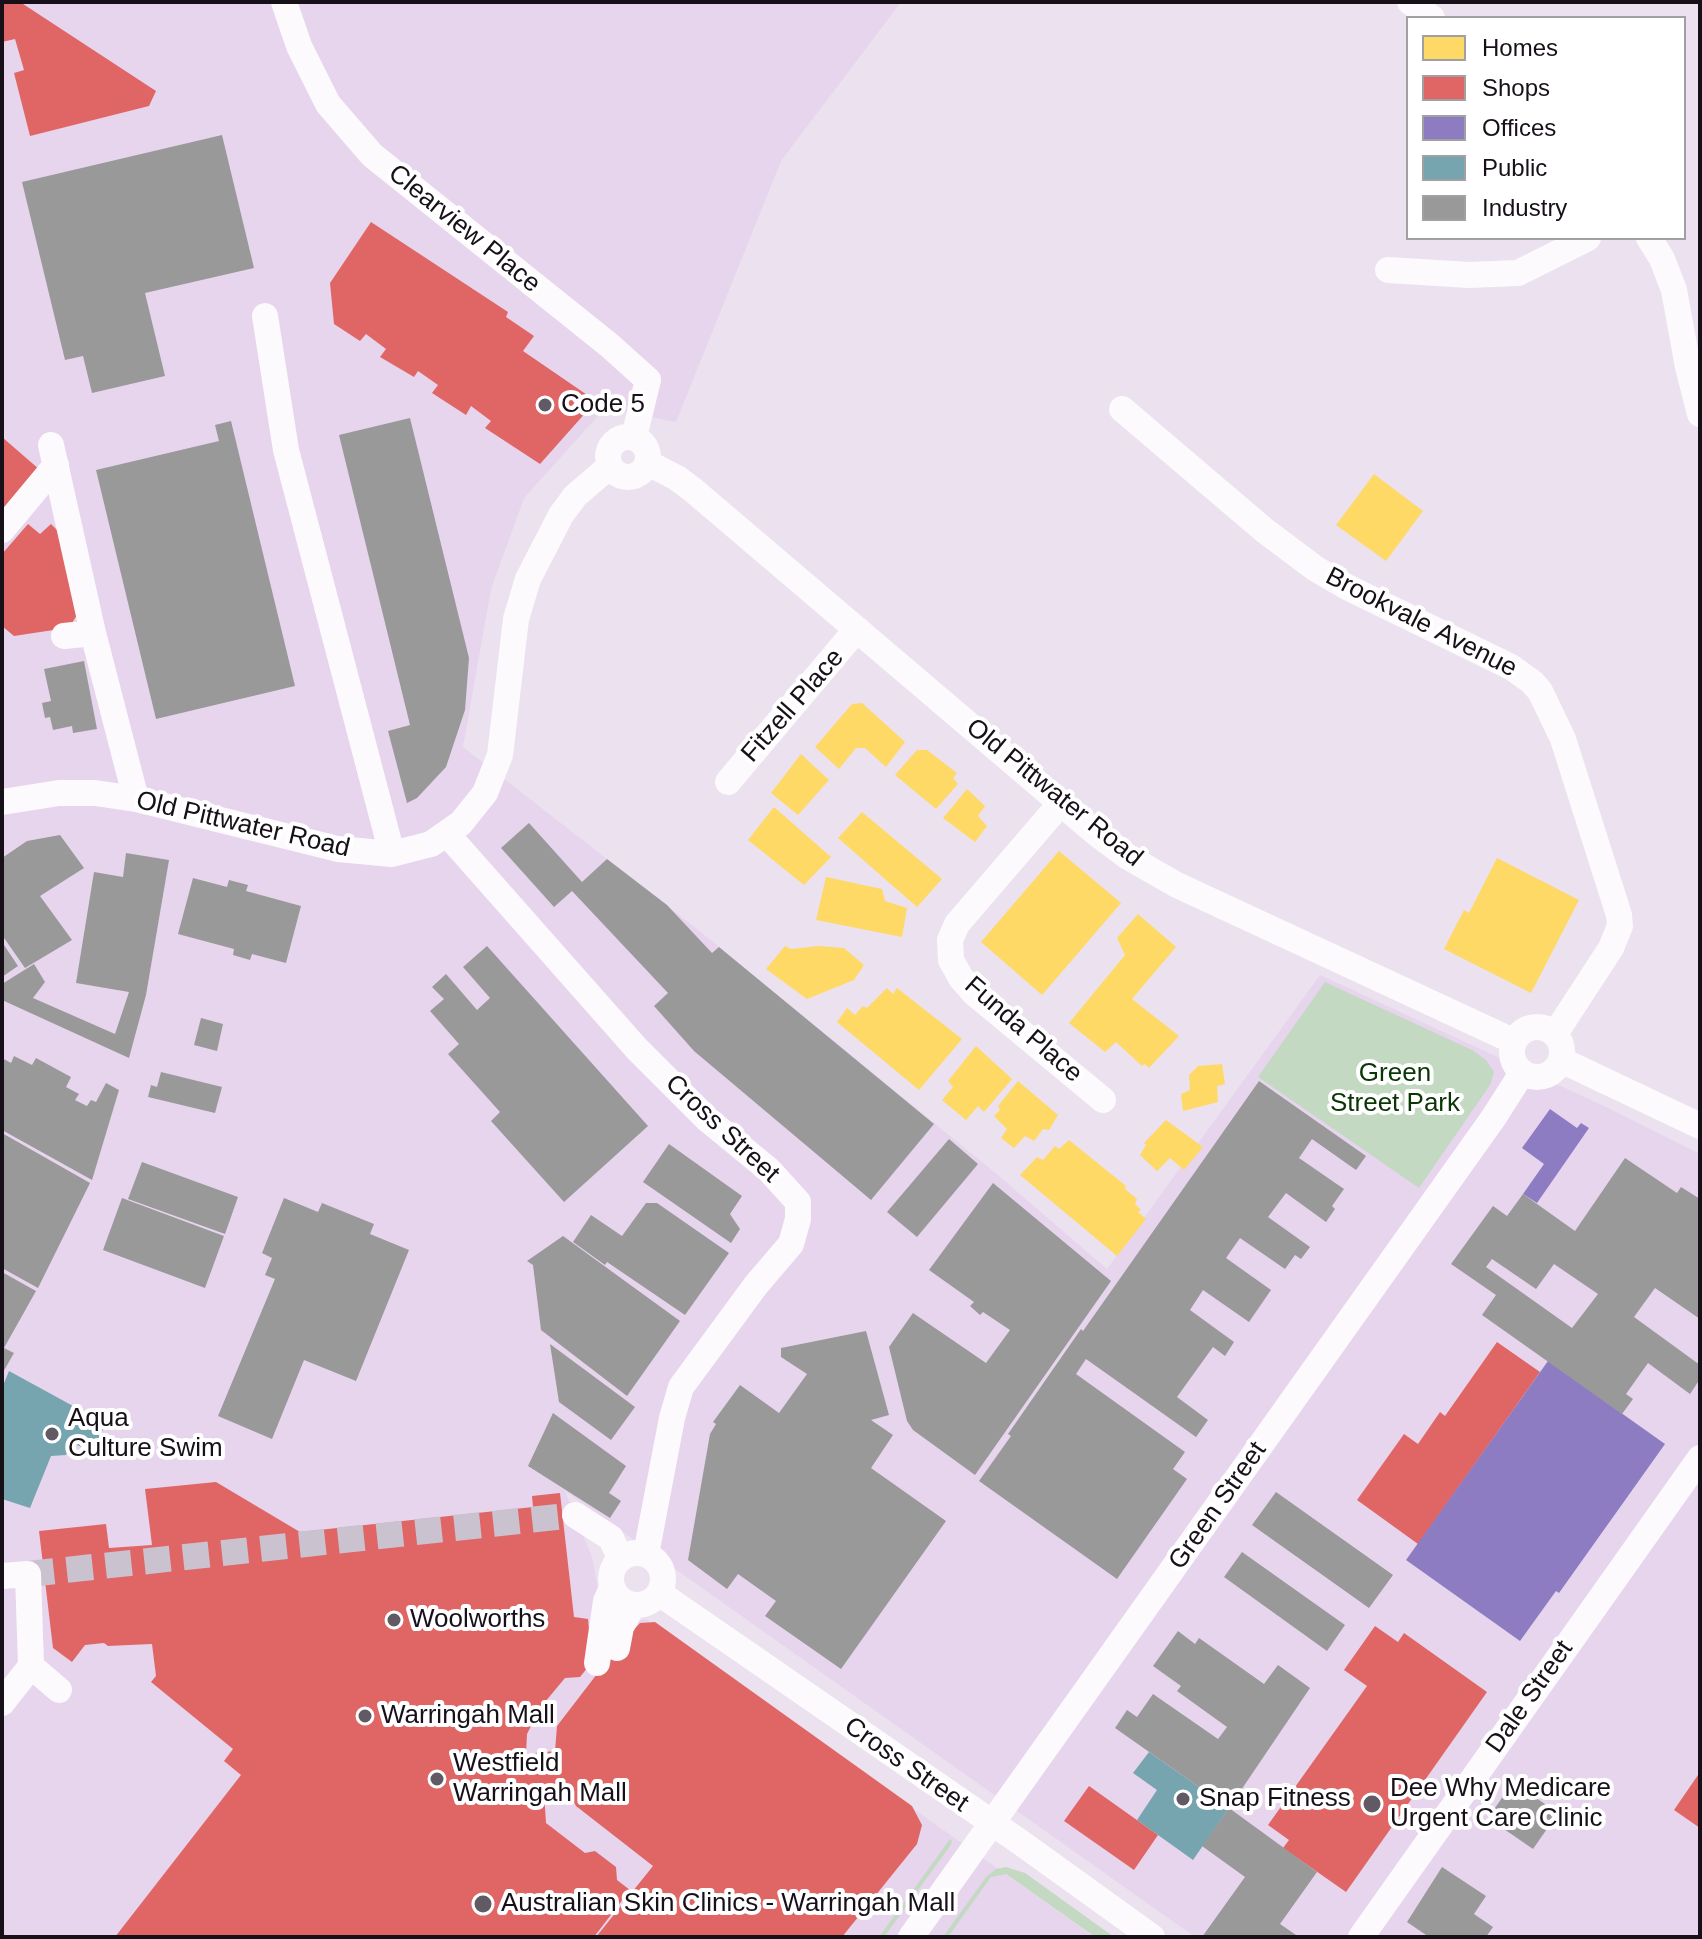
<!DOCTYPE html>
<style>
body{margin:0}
#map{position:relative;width:1702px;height:1939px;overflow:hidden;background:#ebe1ef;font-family:Arial,sans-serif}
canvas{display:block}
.frame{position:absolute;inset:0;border:4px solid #171019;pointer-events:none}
.legend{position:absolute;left:1406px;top:16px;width:280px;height:224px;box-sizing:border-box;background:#fff;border:2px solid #a29fa3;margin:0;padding:10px 14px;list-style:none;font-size:24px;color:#171019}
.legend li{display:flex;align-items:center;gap:16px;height:40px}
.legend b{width:40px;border:2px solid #a29fa3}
</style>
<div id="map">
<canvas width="1702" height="1939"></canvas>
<div class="frame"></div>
<ul class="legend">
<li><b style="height:22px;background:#ffd966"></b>Homes</li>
<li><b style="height:22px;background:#e06666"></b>Shops</li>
<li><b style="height:22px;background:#8e7cc3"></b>Offices</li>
<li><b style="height:22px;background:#76a5af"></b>Public</li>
<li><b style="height:22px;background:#999"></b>Industry</li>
</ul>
</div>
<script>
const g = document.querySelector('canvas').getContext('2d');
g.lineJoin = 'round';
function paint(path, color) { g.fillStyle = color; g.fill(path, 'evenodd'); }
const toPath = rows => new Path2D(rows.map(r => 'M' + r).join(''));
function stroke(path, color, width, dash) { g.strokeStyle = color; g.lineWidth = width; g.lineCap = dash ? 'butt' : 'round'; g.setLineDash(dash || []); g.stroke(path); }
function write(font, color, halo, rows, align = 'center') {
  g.font = font + ' Arial,sans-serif'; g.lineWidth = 8; g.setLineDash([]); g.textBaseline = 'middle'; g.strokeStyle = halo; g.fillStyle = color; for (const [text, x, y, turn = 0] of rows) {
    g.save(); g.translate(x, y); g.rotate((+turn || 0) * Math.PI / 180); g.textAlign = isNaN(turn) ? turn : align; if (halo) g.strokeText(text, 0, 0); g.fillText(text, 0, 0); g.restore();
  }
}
const built = toPath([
 [2,2,901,2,781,161,676,422,605,408,524,498,491,589,463,747,697,929,999,1176,1107,1269,1320,975,1606,1107,1700,1154,1700,1937,1195,1937,565,1491,592,1557,599,1594,633,1622,646,1619,1094,1937,2,1937]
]);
const green = toPath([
 [1325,982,1472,1050,1486,1060,1494,1072,1490,1085,1419,1188,1258,1077],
 [950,1839,952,1841,950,1846,884,1937,879,1937],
 [1006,1867,1025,1873,1114,1937,1095,1937,1006,1874,991,1877,948,1937,943,1937,986,1877,996,1869]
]);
const homes = toPath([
 [1374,474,1423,511,1386,561,1336,525],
 [862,703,905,742,886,767,865,748,856,748,839,769,815,747,852,704],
 [917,750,927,750,957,773,953,778,958,784,936,809,895,775],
 [801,754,829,780,798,815,771,793],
 [967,789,985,806,978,816,987,826,975,842,943,818],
 [774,807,831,857,804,885,748,840],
 [862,812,942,879,917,907,838,838],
 [1059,851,1121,903,1042,995,981,942],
 [1497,858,1579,900,1531,993,1444,949,1464,910,1469,913],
 [826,877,882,889,885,901,907,908,902,937,816,920],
 [1138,914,1176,947,1132,999,1179,1036,1149,1068,1145,1064,1142,1066,1116,1042,1105,1052,1069,1023,1125,955,1117,938],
 [785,946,791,949,819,946,844,948,864,965,854,980,807,999,766,969],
 [887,988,893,994,897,988,962,1039,919,1090,837,1022,847,1008,855,1015,863,1006,867,1008],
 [976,1046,1012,1079,984,1112,978,1106,966,1120,942,1100,953,1087,948,1081],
 [1222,1064,1225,1084,1217,1086,1218,1102,1183,1111,1181,1094,1190,1090,1189,1075,1198,1066],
 [1018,1081,1058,1115,1049,1130,1043,1129,1034,1141,1025,1136,1014,1148,1001,1138,1007,1129,994,1116,1000,1110,998,1106],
 [1166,1120,1203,1147,1184,1170,1170,1158,1157,1171,1140,1155,1146,1145,1144,1143],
 [1069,1140,1126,1186,1125,1189,1137,1199,1135,1204,1141,1210,1138,1212,1146,1219,1117,1256,1020,1175,1037,1157,1043,1160,1055,1146,1059,1149]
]);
const shops = toPath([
 [2,2,20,2,156,91,149,106,30,136,14,73,24,70,15,39,2,42],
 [371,222,508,312,506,317,534,336,523,351,596,401,540,464,485,428,491,421,471,406,466,415,432,393,438,385,418,371,414,377,380,357,386,349,366,334,360,341,334,324,330,283],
 [2,437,40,470,2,513],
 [28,524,40,534,51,524,64,537,77,615,72,623,58,624,60,629,14,636,2,626,2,554],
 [1497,1342,1540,1372,1418,1544,1357,1500,1404,1434,1418,1444,1440,1412,1445,1416],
 [216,1482,300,1532,533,1507,532,1496,560,1493,574,1617,588,1619,592,1662,580,1677,565,1678,540,1708,527,1734,526,1754,555,1751,557,1726,617,1648,640,1623,655,1622,912,1806,922,1825,917,1844,842,1937,596,1937,653,1866,576,1806,567,1788,544,1792,546,1823,585,1853,595,1851,616,1867,617,1880,630,1890,594,1937,115,1937,241,1775,224,1761,233,1749,151,1682,156,1676,152,1644,108,1646,104,1643,85,1645,72,1662,53,1648,39,1531,106,1524,109,1548,152,1545,145,1489],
 [1375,1626,1398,1642,1404,1633,1487,1692,1346,1892,1283,1848,1289,1840,1268,1825,1367,1686,1344,1670],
 [1698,1775,1700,1776,1700,1828,1674,1810],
 [1089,1786,1158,1835,1134,1870,1064,1821]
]);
const offices = toPath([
 [1550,1109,1577,1128,1581,1123,1589,1128,1537,1203,1523,1194,1544,1164,1522,1148],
 [1548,1361,1665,1444,1559,1593,1556,1591,1520,1641,1406,1560]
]);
const public = toPath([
 [9,1371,106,1424,92,1451,72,1443,66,1455,51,1456,30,1508,2,1499,2,1388],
 [1149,1752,1229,1808,1193,1860,1137,1820,1157,1790,1133,1773]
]);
const industry = toPath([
 [222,135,254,268,145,293,165,376,92,393,83,356,65,360,22,182],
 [410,418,469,658,465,710,446,767,417,798,407,803,388,731,410,725,339,435],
 [231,421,295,686,156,719,96,470,219,441,215,425],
 [84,661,97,729,73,733,72,726,53,730,50,717,45,718,42,703,51,701,44,669],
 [529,823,582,882,607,859,667,905,712,953,719,947,934,1124,871,1200,694,1051,654,1006,668,993,572,891,554,907,501,848],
 [60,835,84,868,40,896,72,940,25,968,2,935,2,858,27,841],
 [126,853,169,860,146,995,129,1058,2,1000,2,984,34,964,45,982,33,998,115,1034,129,992,76,983,94,872,123,877],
 [193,878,227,887,229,880,248,885,246,891,301,906,286,963,252,954,250,960,233,955,234,949,178,934],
 [2,942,18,966,2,977],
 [487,946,648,1126,564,1202,491,1121,500,1112,448,1054,459,1044,430,1011,444,999,432,987,446,974,477,1010,490,998,463,967],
 [201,1018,223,1024,217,1051,194,1045],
 [14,1056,32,1065,36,1058,71,1077,66,1087,79,1094,75,1100,87,1106,91,1100,96,1102,106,1083,119,1090,92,1180,2,1130,2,1058,11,1063],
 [161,1072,222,1087,215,1113,148,1097,151,1085,157,1087],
 [1259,1081,1366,1156,1356,1170,1312,1139,1299,1158,1344,1189,1332,1206,1335,1209,1326,1222,1286,1193,1268,1217,1310,1247,1301,1259,1295,1255,1285,1269,1240,1238,1226,1258,1271,1290,1249,1322,1203,1290,1190,1310,1234,1342,1225,1356,1213,1347,1177,1397,1208,1420,1196,1437,1086,1359,1076,1374,1185,1452,1173,1469,1187,1479,1117,1579,979,1481,1011,1436,1008,1434,1081,1329,1083,1331],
 [2,1133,90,1183,38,1288,2,1268],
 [949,1139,978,1164,917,1237,887,1212],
 [669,1144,742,1196,730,1214,740,1229,731,1243,643,1182],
 [1625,1158,1677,1193,1681,1187,1700,1199,1700,1319,1655,1288,1634,1317,1700,1365,1700,1379,1690,1394,1648,1363,1626,1394,1633,1399,1622,1414,1482,1315,1496,1295,1451,1264,1493,1206,1507,1216,1523,1194,1575,1231],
 [1492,1259,1536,1289,1554,1264,1598,1294,1572,1328,1486,1267],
 [142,1162,238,1197,225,1234,128,1199],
 [993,1183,1111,1281,975,1475,913,1430,907,1421,889,1347,913,1313,986,1363,1010,1330,983,1312,980,1315,970,1306,974,1302,929,1270],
 [122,1198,224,1236,205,1288,103,1250],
 [284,1198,318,1212,322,1203,374,1224,370,1234,409,1250,356,1381,304,1360,272,1439,218,1416,275,1279,265,1275,272,1258,262,1253],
 [646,1203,657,1203,729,1253,685,1315,607,1262,605,1265,573,1242,591,1215,622,1236],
 [563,1236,680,1321,627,1396,541,1330,533,1265,527,1261],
 [2,1272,36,1291,4,1348,14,1353,2,1374],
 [866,1331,889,1415,871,1420,893,1435,871,1468,946,1521,841,1669,765,1616,776,1601,738,1574,727,1589,688,1560,710,1434,716,1424,713,1422,740,1385,779,1413,807,1374,781,1357,781,1348],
 [550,1344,635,1407,611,1440,559,1402],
 [553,1413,626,1466,609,1493,621,1501,610,1518,528,1466],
 [1276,1492,1393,1575,1369,1608,1252,1525],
 [1242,1552,1345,1625,1327,1651,1224,1577],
 [1178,1631,1195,1644,1199,1638,1264,1684,1278,1665,1310,1688,1229,1808,1115,1728,1127,1710,1137,1717,1153,1694,1218,1739,1227,1727,1177,1691,1181,1686,1153,1666],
 [1513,1782,1558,1813,1533,1849,1488,1818],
 [1229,1808,1317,1872,1280,1924,1299,1937,1202,1937,1245,1877,1202,1846],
 [1442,1867,1486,1896,1474,1914,1493,1927,1486,1937,1429,1937,1407,1922]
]);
const minorTunnel = toPath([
 [28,1574,575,1515]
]);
const minor = toPath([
 [284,2,299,46,328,104,372,155,609,345,648,380,634,437],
 [1410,2,1432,18],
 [1649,238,1662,259,1674,290,1688,367,1700,414],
 [1388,270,1469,275,1518,273,1588,238],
 [265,316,286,450,392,854],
 [1122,409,1264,530,1316,569,1347,587,1511,667,1532,682,1540,691,1563,739,1619,915,1620,926,1611,948,1555,1034],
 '608 457a20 20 0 1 1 40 0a20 20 0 1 1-40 0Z',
 [51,445,93,633,136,799],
 [648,463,677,478,693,490,1096,833,1128,857,1177,885,1513,1041],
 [2,530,56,465],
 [64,636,93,633],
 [728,782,857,629],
 [2,802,59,793,95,793,136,799,338,849,392,854,431,844,461,823,485,793,500,755,516,619,528,579,561,515,575,496,610,466],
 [1061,803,957,924,950,940,951,960,961,978,974,993,1103,1100],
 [447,834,637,1049,707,1119,769,1170,798,1202,798,1219,791,1244,756,1285,681,1387,672,1418,646,1554],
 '1512 1052a25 25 0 1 1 50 0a25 25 0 1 1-50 0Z',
 [1561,1060,1700,1126],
 [575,1515,611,1538,620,1559],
 '611 1579a26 26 0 1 1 52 0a26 26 0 1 1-52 0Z',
 [2,1576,28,1574,31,1666,2,1703],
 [659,1593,1020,1842,1152,1937],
 [617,1648,621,1627,633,1605],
 [597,1663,606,1601,612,1588],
 [31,1666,59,1690],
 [911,1937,1494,1117,1522,1073],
 [1361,1937,1700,1458]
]);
const markers = [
 [545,405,8,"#615964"],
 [52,1434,8,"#615964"],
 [394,1620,8,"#615964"],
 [365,1716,8,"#615964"],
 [437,1779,8,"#615964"],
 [1183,1799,8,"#615964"],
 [1372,1804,10,"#615964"],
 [483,1904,10,"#615964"]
];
const streetNames = [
 ["Clearview Place",464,229,39],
 ["Brookvale Avenue",1421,623,27],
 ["Fitzell Place",793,706,-49],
 ["Old Pittwater Road",1054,793,39],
 ["Old Pittwater Road",243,825,13],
 ["Funda Place",1023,1030,41],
 ["Cross Street",722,1129,43],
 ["Green Street",1218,1506,-55],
 ["Dale Street",1530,1697,-55],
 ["Cross Street",906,1765,35]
];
const poiNames = [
 ["Code 5",561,405],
 ["Aqua",68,1419],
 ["Culture Swim",68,1449],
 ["Woolworths",410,1620],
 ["Warringah Mall",381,1716],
 ["Westfield",453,1764],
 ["Warringah Mall",453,1794],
 ["Dee Why Medicare",1390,1789],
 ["Urgent Care Clinic",1390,1819],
 ["Snap Fitness",1199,1799],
 ["Australian Skin Clinics - Warringah Mall",501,1904]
];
const parkNames = [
 ["Green",1395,1074],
 ["Street Park",1395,1104]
];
paint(built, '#e7d5ee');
paint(green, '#c3d9c2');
paint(homes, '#ffd966');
paint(shops, '#e06666');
paint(offices, '#8e7cc3');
paint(public, '#76a5af');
paint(industry, '#999');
stroke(minorTunnel, '#cbc2cf', 26, [26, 13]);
stroke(minor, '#fcfafd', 26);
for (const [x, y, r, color] of markers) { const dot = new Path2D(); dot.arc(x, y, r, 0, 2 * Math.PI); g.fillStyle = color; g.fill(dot); stroke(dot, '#fff', 3); }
write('26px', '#171019', '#fff', streetNames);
write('26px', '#171019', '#fff', poiNames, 'left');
write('26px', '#0a3606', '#fff', parkNames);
</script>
